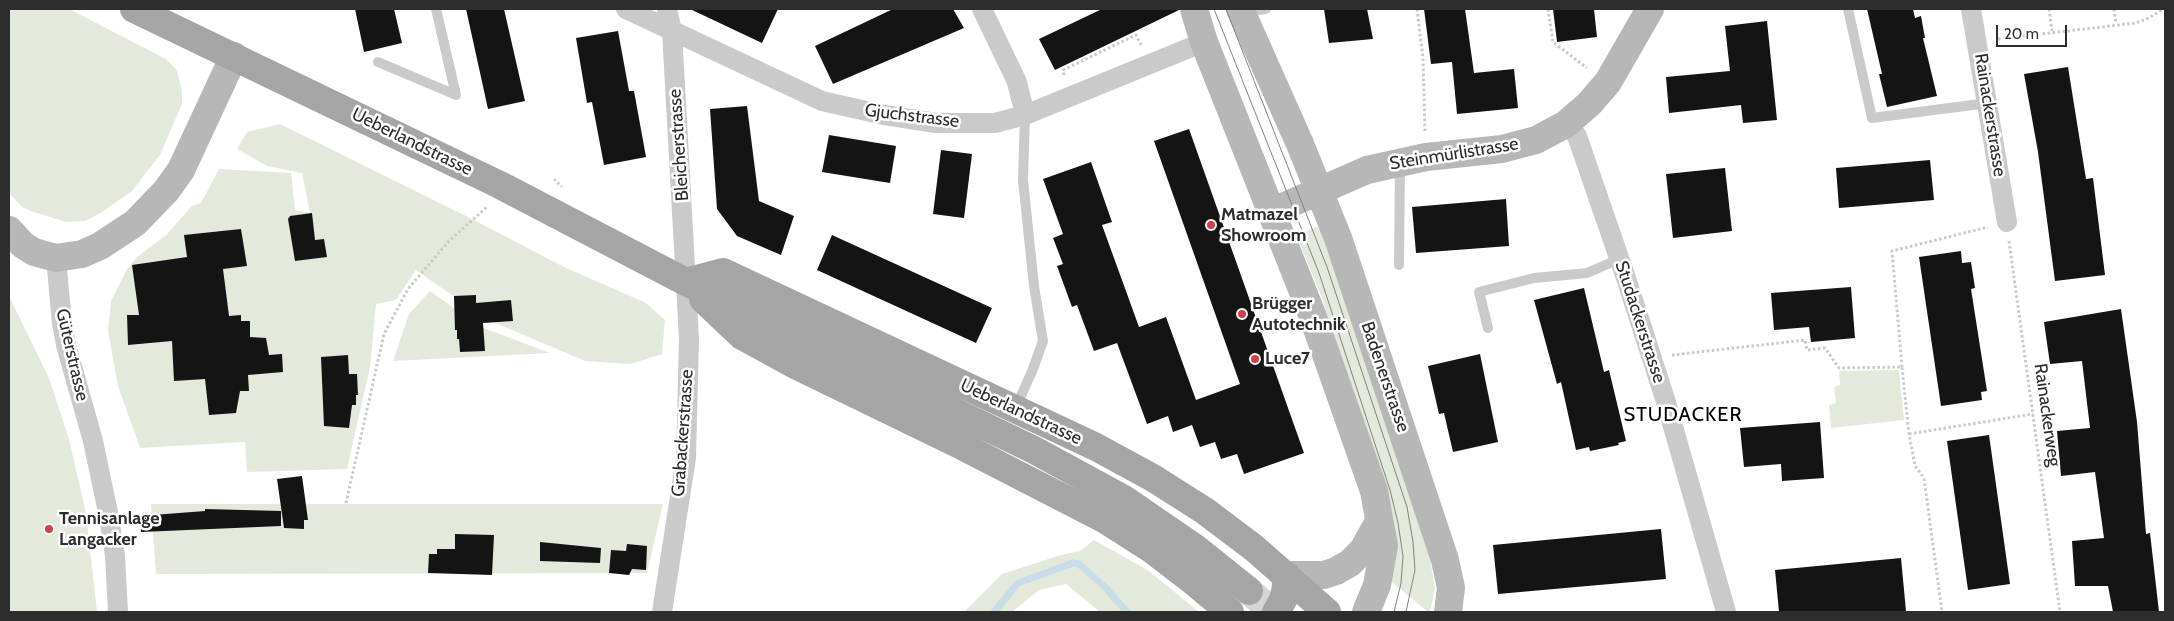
<!DOCTYPE html>
<meta charset="utf-8">
<style>
body{margin:0}
#map{position:relative;width:2174px;height:621px;overflow:hidden;background:#fff;font-family:Cabin,sans-serif}
canvas{display:block}
.frame{position:absolute;inset:0;border:10px solid #2d2d2d;pointer-events:none}
.scale{position:absolute;left:1996px;top:25px;width:71px;height:22px;box-sizing:border-box;border:2px solid #2d2d2d;border-top:0;padding-left:6px;font-size:15px;line-height:18px;white-space:nowrap;color:#2d2d2d;-webkit-text-stroke:4px #fff;paint-order:stroke}
</style>
<div id="map">
<canvas width="2174" height="621"></canvas>
<div class="frame"></div>
<div class="scale">20 m</div>
</div>
<script>
const g = document.querySelector('canvas').getContext('2d');
g.lineJoin = 'round';
function paint(path, color) { g.fillStyle = color; g.fill(path, 'evenodd'); }
const toPath = rows => new Path2D(rows.map(r => 'M' + r).join(''));
function stroke(path, color, width, dash) { g.strokeStyle = color; g.lineWidth = width; g.lineCap = dash ? 'butt' : 'round'; g.setLineDash(dash || []); g.stroke(path); }
function write(font, color, halo, rows, align = 'center') {
  g.font = font + ' Cabin,sans-serif'; g.lineWidth = 5; g.setLineDash([]); g.textBaseline = 'middle'; g.strokeStyle = halo; g.fillStyle = color; for (const [text, x, y, turn = 0] of rows) {
    g.save(); g.translate(x, y); g.rotate((+turn || 0) * Math.PI / 180); g.textAlign = isNaN(turn) ? turn : align; if (halo) g.strokeText(text, 0, 0); g.fillText(text, 0, 0); g.restore();
  }
}
const green = toPath([
 [9,9,69,9,166,59,177,70,182,91,182,104,160,155,132,191,99,214,85,221,66,222,31,211,22,207,9,193],
 [280,124,470,218,564,267,646,303,665,320,662,354,630,364,585,361,486,319,416,270,396,300,376,304,370,367,347,469,247,472,245,442,140,448,118,386,108,331,111,301,127,269,137,257,166,235,192,206,201,203,219,169,291,173,295,210,310,213,302,173,267,166,237,149,247,132],
 [1319,226,1323,228,1429,554,1435,588,1430,612,1428,612,1387,578,1356,402,1322,298,1298,239,1300,234],
 [430,291,481,327,550,353,393,361,409,314],
 [9,296,49,378,69,439,86,513,97,612,9,612],
 [1899,370,1904,420,1831,428,1829,405,1836,403,1834,387,1840,385,1839,371],
 [151,504,663,504,647,573,156,574],
 [1094,540,1149,571,1199,612,1100,612,1066,584,1039,590,1012,612,964,612,1002,574,1061,555,1080,551]
]);
const stream = toPath([
 [994,612,1018,583,1073,563,1079,564,1105,587,1127,612]
]);
const building = toPath([
 [355,9,394,9,402,43,364,52],
 [466,9,504,9,525,101,488,109],
 [690,9,778,9,762,43],
 [893,9,953,9,964,28,833,84,815,46],
 [1102,9,1179,9,1179,10,1055,70,1039,39],
 [1324,9,1367,9,1373,39,1329,43],
 [1424,9,1465,9,1474,73,1514,69,1518,108,1457,114,1452,62,1431,64],
 [1553,9,1594,9,1597,37,1557,42],
 [1867,9,1913,9,1915,18,1921,16,1925,38,1923,38,1937,96,1887,107,1879,74,1882,74],
 [1767,21,1777,120,1743,123,1741,105,1669,113,1666,77,1730,71,1725,26],
 [618,31,629,91,634,91,646,157,604,165,592,102,587,103,576,38],
 [2068,67,2086,179,2093,178,2105,275,2055,281,2038,152,2024,74],
 [747,106,759,201,794,216,781,255,737,236,717,209,710,109],
 [1189,129,1304,453,1244,474,1237,454,1221,459,1215,442,1200,447,1192,425,1173,432,1168,416,1147,424,1117,343,1094,351,1077,305,1072,307,1057,266,1063,264,1053,238,1063,234,1043,179,1091,162,1112,222,1102,225,1139,327,1166,317,1196,400,1240,384,1154,141],
 [829,135,896,146,890,183,822,172],
 [941,150,972,154,964,218,933,214],
 [1930,160,1934,200,1839,208,1836,168],
 [1725,168,1732,231,1673,238,1666,174],
 [1506,199,1509,246,1416,253,1412,207],
 [312,213,315,240,324,239,327,257,295,261,288,219,290,216],
 [241,229,247,266,223,269,229,316,241,315,241,321,250,321,250,337,266,338,269,355,282,354,283,372,248,375,249,391,240,391,236,413,209,415,205,379,174,381,172,341,128,345,127,315,139,315,132,265,187,257,184,235],
 [832,235,992,308,976,343,817,270],
 [1961,251,1962,263,1971,262,1975,288,1971,289,1987,391,1981,392,1982,400,1941,406,1919,257],
 [1851,287,1855,338,1811,342,1809,327,1774,330,1771,293],
 [1584,288,1604,372,1609,370,1626,441,1618,443,1619,445,1590,451,1589,447,1576,450,1561,382,1557,384,1534,300],
 [476,295,476,303,511,300,513,321,483,323,485,351,460,352,459,339,457,339,457,330,455,330,454,296],
 [2121,309,2137,422,2146,534,2150,533,2159,612,2113,612,2108,586,2075,586,2072,541,2104,538,2095,472,2061,476,2057,431,2090,428,2082,361,2050,364,2044,322],
 [1480,354,1498,442,1453,452,1444,413,1439,414,1428,366],
 [348,355,349,374,357,374,358,395,356,395,356,405,352,405,349,428,324,426,321,357],
 [1820,422,1824,478,1782,481,1781,464,1744,467,1740,428],
 [1989,435,2010,584,1968,590,1947,441],
 [302,476,308,520,304,520,304,529,284,528,277,479],
 [205,509,281,511,281,526,141,532,140,516,205,511],
 [1661,529,1666,579,1498,594,1493,545],
 [455,534,494,535,492,575,428,573,429,554,437,554,437,549,455,549],
 [540,542,601,548,600,563,540,561],
 [627,544,647,546,646,570,632,569,629,575,609,573,611,550,626,551],
 [1901,558,1906,611,1779,612,1775,570]
]);
const primaryTunnel = toPath([
 [1249,591,1273,612]
]);
const path = toPath([
 [1417,9,1423,58,1425,133],
 [1548,9,1553,42,1587,68],
 [2049,9,2052,31],
 [2114,9,2116,24],
 [1998,39,2136,23,2149,18,2163,9],
 [1064,75,1063,70,1136,35,1141,45],
 [554,179,562,187],
 [2009,241,2060,612],
 [1672,355,1805,340,1807,350,1825,348,1839,368,1902,367,1909,434,1915,466,1924,478,1942,612],
 [1902,367,1892,251,1988,227],
 [1909,434,2033,414],
 [346,503,384,334,408,289,448,242,487,207]
]);
const lane = toPath([
 [1848,9,1872,118,1988,103],
 [1242,12,1266,9],
 [378,62,456,95,436,9],
 [1399,265,1400,163],
 [1488,328,1479,292,1534,278,1587,273,1619,259],
 [1016,407,1033,369,1043,341,1034,286,1023,180,1025,115]
]);
const street = toPath([
 [626,9,822,101,884,115,936,123,995,123,1025,115,1204,42],
 [982,9,1017,82,1025,115],
 [1971,9,2007,222],
 [1566,124,1577,136,1626,278,1666,402,1726,612],
 [56,258,62,323,66,345,93,441,109,517,115,556,118,612],
 [662,612,686,458,689,339,672,31,667,9]
]);
const secondary = toPath([
 [1194,9,1204,42,1313,317,1374,491,1384,546,1377,585,1366,612],
 [1240,9,1300,144,1338,238,1445,560,1451,588,1448,612],
 [1271,212,1367,170,1426,157,1502,149,1536,140,1566,124,1589,104,1608,82,1650,9],
 [9,230,23,245,34,252,56,258,82,254,100,246,135,223,166,191,181,170,234,56],
 [1286,575,1324,575,1336,571,1350,563,1363,550,1378,523]
]);
const primary = toPath([
 [134,9,500,185,686,282,1034,450,1124,499,1194,547,1249,591],
 [686,282,723,272,1096,447,1153,478,1205,511,1254,548,1327,612],
 [703,299,742,336,797,366,964,447,1104,519,1151,549,1194,582,1230,612],
 [1276,612,1283,600,1286,587,1286,575]
]);
const tram = toPath([
 [1214,9,1319,273,1390,490,1398,523,1403,556,1401,583,1394,612],
 [1226,9,1327,267,1407,507,1413,542,1415,570,1406,612]
]);
const markers = [
 [1211,225,5,"#d53f4b"],
 [1242,314,5,"#d53f4b"],
 [1255,359,5,"#d53f4b"],
 [49,529,5,"#d53f4b"]
];
const streetNames = [
 ["Rainackerstrasse",1990,115,81],
 ["Gjuchstrasse",912,116,7],
 ["Ueberlandstrasse",412,142,26],
 ["Bleicherstrasse",679,145,-94],
 ["Steinmürlistrasse",1454,154,-9],
 ["Studackerstrasse",1640,322,72],
 ["Güterstrasse",72,355,77],
 ["Badenerstrasse",1385,377,71],
 ["Ueberlandstrasse",1021,412,25],
 ["Rainackerweg",2047,415,82],
 ["Grabackerstrasse",683,433,-86]
];
const poiNames = [
 ["Matmazel",1221,215],
 ["Showroom",1221,236],
 ["Brügger",1252,304],
 ["Autotechnik",1252,325],
 ["Luce7",1265,359],
 ["Tennisanlage",59,519],
 ["Langacker",59,540]
];
const quarterNames = [
 ["STUDACKER",1683,415]
];
paint(green, '#e3eadc');
stroke(stream, '#cadce8', 7);
paint(building, '#141414');
stroke(primaryTunnel, '#d5d5d5', 28, [28, 14]);
stroke(path, '#cacaca', 3, [2.5, 2.5]);
stroke(lane, '#cacaca', 10);
stroke(street, '#cacaca', 20);
stroke(secondary, '#b7b7b7', 28);
stroke(primary, '#a5a5a5', 28);
stroke(tram, '#828282', 1);
for (const [x, y, r, color] of markers) { const dot = new Path2D(); dot.arc(x, y, r, 0, 2 * Math.PI); g.fillStyle = color; g.fill(dot); stroke(dot, '#fff', 2); }
write('18px', '#2d2d2d', '#fff', streetNames);
write('bold 18px', '#2d2d2d', '#fff', poiNames, 'left');
g.letterSpacing = '1px';
write('20px', '#000', '#fff', quarterNames);
g.letterSpacing = '0px';
</script>
